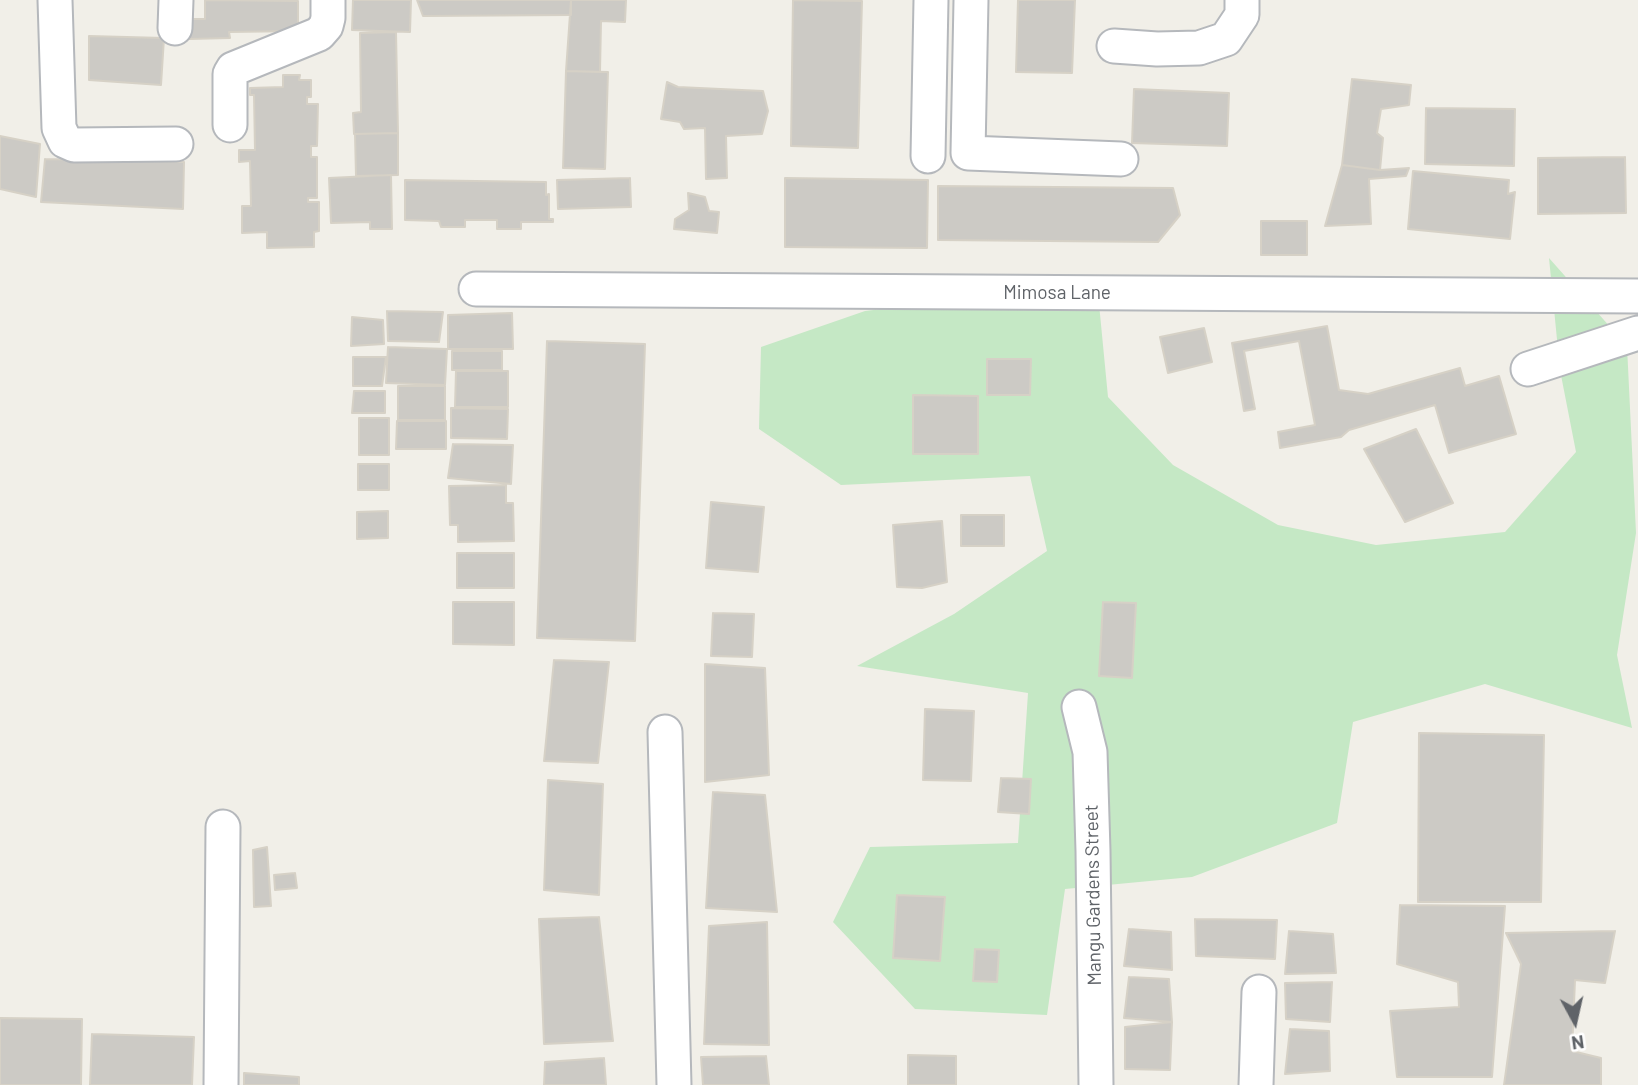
<!DOCTYPE html>
<style>
body{margin:0}
#map{position:relative;width:1638px;height:1085px;overflow:hidden;background:#f1efe8;font-family:Barlow,sans-serif}
canvas{display:block}
.north{position:absolute;left:1540px;top:987px;width:70px;height:70px;-webkit-text-stroke:5px #fff;paint-order:stroke;rotate:172deg;font-size:19px;font-weight:700;line-height:28px;text-align:center;color:#5f6368}
.north::after{content:'';display:block;margin:auto;width:24px;height:32px;background:#5f6368;clip-path:polygon(50% 0,100% 100%,50% 72%,0 100%)}
</style>
<div id="map">
<canvas width="1638" height="1085"></canvas>
<div class="north">N</div>
</div>
<script>
const g = document.querySelector('canvas').getContext('2d');
g.lineJoin = 'round';
function paint(path, color) { g.fillStyle = color; g.fill(path, 'evenodd'); }
const toPath = rows => new Path2D(rows.map(r => 'M' + r).join(''));
function stroke(path, color, width, dash) { g.strokeStyle = color; g.lineWidth = width; g.lineCap = dash ? 'butt' : 'round'; g.setLineDash(dash || []); g.stroke(path); }
function write(font, color, halo, rows, align = 'center') {
  g.font = font + ' Barlow,sans-serif'; g.lineWidth = 7; g.setLineDash([]); g.textBaseline = 'middle'; g.strokeStyle = halo; g.fillStyle = color; for (const [text, x, y, turn = 0] of rows) {
    g.save(); g.translate(x, y); g.rotate((+turn || 0) * Math.PI / 180); g.textAlign = isNaN(turn) ? turn : align; if (halo) g.strokeText(text, 0, 0); g.fillText(text, 0, 0); g.restore();
  }
}
const green = toPath([
 [1549,258,1627,346,1636,533,1617,655,1632,728,1485,684,1353,722,1337,823,1192,877,1065,889,1047,1015,915,1009,833,922,870,847,1018,843,1028,693,857,666,954,614,1047,551,1030,476,841,485,759,429,761,347,865,311,1097,283,1108,397,1173,465,1278,525,1376,545,1505,532,1576,452,1560,370]
]);
const building = toPath([
 [205,0,298,1,298,31,229,32,230,38,189,39,188,19,205,19,205,0],
 [353,0,411,0,410,32,352,30,353,0],
 [417,0,571,0,571,15,423,16,417,0],
 [571,0,626,0,625,22,601,21,600,72,566,71,571,0],
 [793,0,862,1,858,148,791,146,793,0],
 [1018,0,1075,0,1072,73,1016,72,1018,0],
 [396,32,398,133,354,134,353,113,361,112,360,33,396,32],
 [89,36,164,38,161,85,89,80,89,36],
 [566,71,608,72,605,169,563,168,566,71],
 [283,75,300,75,299,80,311,80,311,97,307,97,307,104,318,104,317,146,311,146,311,157,317,157,317,198,308,198,308,202,319,202,319,231,314,232,314,247,267,248,267,232,242,233,242,206,251,206,250,161,239,162,239,150,255,150,254,95,250,95,250,88,283,87,283,75],
 [1352,79,1411,85,1409,105,1381,109,1377,133,1383,138,1380,170,1342,165,1352,79],
 [667,82,678,87,763,91,768,111,762,134,726,136,727,178,706,179,705,128,684,129,680,122,661,119,667,82],
 [1134,89,1229,93,1227,146,1132,143,1134,89],
 [1426,108,1515,109,1514,166,1425,164,1426,108],
 [398,133,398,175,356,176,355,134,398,133],
 [0,136,40,144,36,197,0,189,0,136],
 [1625,157,1626,213,1538,214,1538,158,1625,157],
 [45,159,184,162,183,209,41,202,45,159],
 [1342,165,1380,170,1409,168,1406,176,1369,179,1371,224,1325,226,1342,165],
 [1413,171,1509,180,1508,194,1515,192,1510,239,1408,229,1413,171],
 [391,175,392,229,370,229,370,222,331,223,329,178,391,175],
 [630,178,631,207,558,209,557,180,630,178],
 [785,178,928,180,927,248,785,247,785,178],
 [405,180,546,182,546,195,549,194,549,219,553,219,553,222,521,222,521,229,497,229,497,220,465,220,465,227,441,227,439,221,405,220,405,180],
 [938,186,1173,188,1180,215,1158,242,938,240,938,186],
 [688,193,705,197,709,211,719,212,717,233,674,229,675,219,689,210,688,193],
 [1261,221,1307,221,1307,255,1261,255,1261,221],
 [387,311,443,312,439,342,388,341,387,311],
 [512,313,513,349,448,349,448,315,512,313],
 [352,317,383,320,384,344,351,346,352,317],
 [1327,326,1339,390,1368,394,1460,368,1465,386,1499,376,1516,434,1449,453,1435,405,1349,430,1341,437,1280,448,1278,432,1315,425,1299,341,1244,351,1255,409,1244,411,1232,343,1327,326],
 [1204,328,1212,362,1168,373,1160,337,1204,328],
 [547,341,645,344,635,641,537,638,547,341],
 [388,347,447,349,445,385,386,383,388,347],
 [452,351,502,351,502,370,452,370,452,351],
 [353,357,386,357,382,386,353,386,353,357],
 [987,359,1031,359,1030,395,987,395,987,359],
 [456,371,508,371,508,407,455,407,456,371],
 [398,386,445,386,445,420,398,420,398,386],
 [354,391,385,391,385,413,352,413,354,391],
 [913,395,978,396,978,454,913,454,913,395],
 [451,408,508,409,507,439,451,438,451,408],
 [359,418,389,418,389,455,359,455,359,418],
 [397,421,446,421,446,449,396,449,397,421],
 [1416,429,1453,503,1405,522,1364,449,1416,429],
 [453,444,513,445,511,484,448,478,453,444],
 [358,464,389,464,389,490,358,490,358,464],
 [506,485,506,503,513,503,514,541,458,542,458,525,450,525,449,486,506,485],
 [711,502,764,507,758,572,706,568,711,502],
 [388,511,388,538,357,539,357,512,388,511],
 [961,515,1004,515,1004,546,961,546,961,515],
 [942,521,947,582,922,588,897,587,893,525,942,521],
 [457,553,514,553,514,588,457,588,457,553],
 [453,602,514,602,514,645,453,644,453,602],
 [1103,602,1136,603,1132,678,1099,676,1103,602],
 [713,613,754,614,752,657,711,656,713,613],
 [554,660,609,662,598,763,544,761,554,660],
 [705,664,765,668,769,775,705,782,705,664],
 [925,709,974,711,971,781,923,780,925,709],
 [1419,733,1544,735,1541,902,1418,902,1419,733],
 [1001,778,1031,779,1029,814,998,812,1001,778],
 [548,780,603,784,599,895,544,890,548,780],
 [713,792,765,795,777,912,706,908,713,792],
 [267,847,271,906,254,907,253,850,267,847],
 [295,873,297,888,275,890,274,875,295,873],
 [897,895,945,897,940,961,893,958,897,895],
 [1400,905,1505,906,1492,1077,1397,1077,1390,1011,1459,1007,1458,982,1397,964,1400,905],
 [599,917,613,1041,544,1044,539,919,599,917],
 [1195,919,1277,920,1275,959,1196,956,1195,919],
 [767,922,769,1045,704,1044,709,926,767,922],
 [1129,929,1171,932,1172,970,1124,966,1129,929],
 [1289,931,1333,934,1336,973,1285,974,1289,931],
 [1615,931,1605,983,1575,980,1572,1051,1601,1058,1601,1085,1504,1085,1521,964,1506,933,1615,931],
 [975,949,999,950,997,982,973,981,975,949],
 [1129,977,1169,979,1172,1022,1124,1018,1129,977],
 [1332,982,1330,1022,1286,1019,1285,983,1332,982],
 [0,1018,82,1019,81,1085,0,1085,0,1018],
 [1172,1022,1170,1070,1125,1069,1125,1027,1172,1022],
 [1290,1029,1329,1031,1330,1071,1285,1074,1290,1029],
 [92,1034,194,1037,192,1085,90,1085,92,1034],
 [908,1055,956,1056,956,1085,908,1085,908,1055],
 [766,1056,769,1085,703,1085,701,1057,766,1056],
 [604,1058,606,1085,544,1085,545,1062,604,1058],
 [244,1073,299,1077,299,1085,244,1085,244,1073]
]);
const minor = toPath([
 [55,0,59,128,65,141,74,145,176,144],
 [971,0,968,153,1121,159],
 [175,28,176,0],
 [1114,46,1157,49,1199,48,1226,39,1242,15,1242,0],
 [230,125,230,74,233,69,319,34,326,26,328,18,328,0],
 [928,156,931,0],
 [476,289,1638,296],
 [1528,369,1638,333],
 [1079,707,1090,752,1093,851,1096,1085],
 [665,732,674,1085],
 [221,1085,223,827],
 [1256,1085,1259,992]
]);
const streetNames = [
 ["Mimosa Lane",1057,293],
 ["Mangu Gardens Street",1093,895,-91]
];
paint(green, '#c5e8c5');
paint(building, '#cccac5');
stroke(building, '#d6d1c6', 2);
stroke(minor, '#b5b8bc', 37);
stroke(minor, '#fff', 33);
write('19px', '#5f6368', '#fff', streetNames);
</script>
